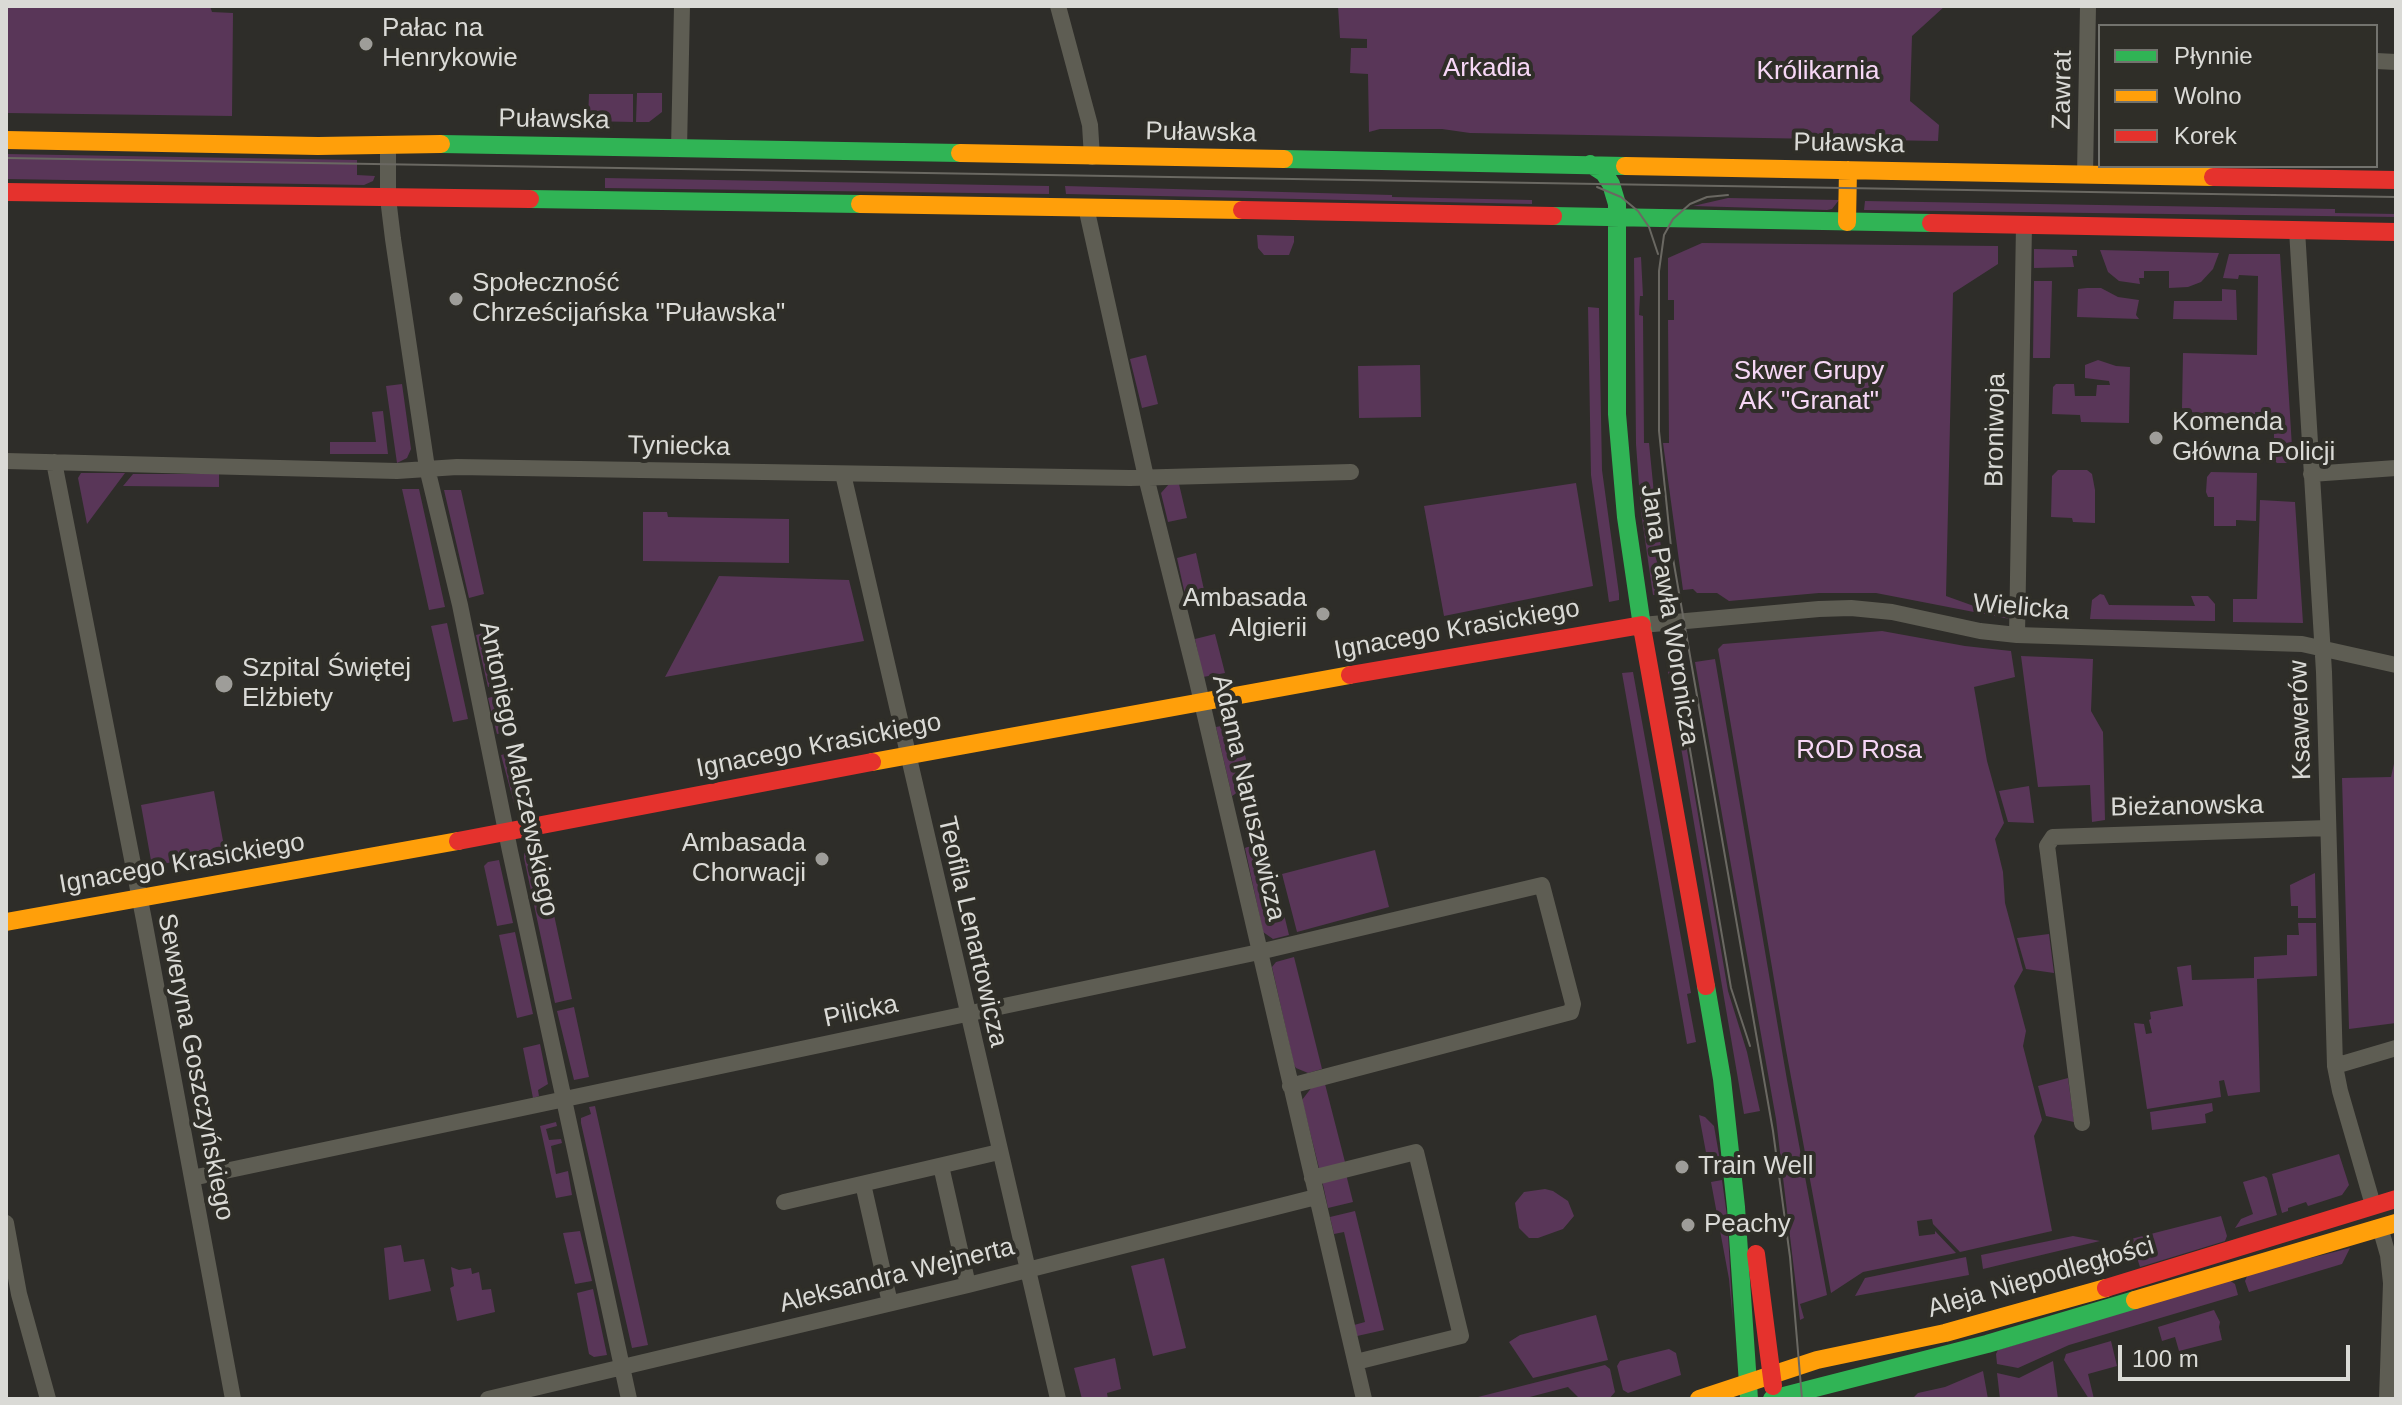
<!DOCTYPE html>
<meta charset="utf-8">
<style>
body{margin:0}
#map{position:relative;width:2402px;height:1405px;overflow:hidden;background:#2e2d29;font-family:Helvetica,sans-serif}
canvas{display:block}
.frame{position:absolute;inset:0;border:8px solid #dadad6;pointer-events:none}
.legend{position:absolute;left:2098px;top:24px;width:280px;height:144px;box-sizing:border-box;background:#2f2e28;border:2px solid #73736e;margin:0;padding:10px 14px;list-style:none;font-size:24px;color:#dadad6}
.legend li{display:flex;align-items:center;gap:16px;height:40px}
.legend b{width:40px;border:2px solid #73736e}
.scale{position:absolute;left:2118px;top:1345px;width:232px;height:36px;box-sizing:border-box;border:4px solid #dadad6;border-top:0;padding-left:10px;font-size:24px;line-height:28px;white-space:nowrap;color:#dadad6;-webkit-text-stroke:6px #2f2e28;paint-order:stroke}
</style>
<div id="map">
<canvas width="2402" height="1405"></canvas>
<div class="frame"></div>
<ul class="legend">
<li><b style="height:10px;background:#30b455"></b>Płynnie</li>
<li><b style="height:10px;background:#ff9f0a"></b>Wolno</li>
<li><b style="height:10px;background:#e5322d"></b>Korek</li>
</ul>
<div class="scale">100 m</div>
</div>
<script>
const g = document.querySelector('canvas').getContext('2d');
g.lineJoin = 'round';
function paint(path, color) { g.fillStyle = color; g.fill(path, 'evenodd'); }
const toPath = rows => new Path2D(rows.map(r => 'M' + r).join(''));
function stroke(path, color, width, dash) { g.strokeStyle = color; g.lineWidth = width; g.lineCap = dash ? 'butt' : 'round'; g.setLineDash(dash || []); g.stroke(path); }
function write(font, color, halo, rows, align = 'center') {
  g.font = font + ' Helvetica,sans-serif'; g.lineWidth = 8; g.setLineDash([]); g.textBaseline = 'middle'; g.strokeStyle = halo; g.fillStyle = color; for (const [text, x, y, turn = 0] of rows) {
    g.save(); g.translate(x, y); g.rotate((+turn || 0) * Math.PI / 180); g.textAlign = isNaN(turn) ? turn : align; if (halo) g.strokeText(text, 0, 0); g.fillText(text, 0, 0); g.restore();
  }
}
const green = toPath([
 [6,6,210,6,212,12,233,13,232,116,6,113],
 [1338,6,1945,6,1912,36,1910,101,1939,125,1938,141,1470,133,1442,129,1380,129,1369,132,1368,74,1350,73,1351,48,1367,48,1367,39,1340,38],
 [637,93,662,93,662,112,649,122,636,122],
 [589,94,633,94,633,122,588,121],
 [6,154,357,160,357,175,375,176,373,181,364,185,6,179],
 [605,178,1049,186,1049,194,605,188],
 [1065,186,1392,195,1392,197,1532,200,1532,204,1066,194],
 [1728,198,1839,200,1832,209,1827,210,1693,206],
 [1865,201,2335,209,2335,213,2396,214,2396,217,1864,210],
 [1257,235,1294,236,1294,242,1289,255,1264,255,1258,248],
 [1702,243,1998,246,1998,264,1953,293,1946,596,2010,619,1876,593,1819,593,1729,601,1717,593,1697,593,1693,589,1683,590,1663,443,1669,443,1668,320,1674,320,1674,300,1668,300,1668,258],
 [2034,249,2077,250,2077,256,2072,256,2074,267,2034,268],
 [2100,250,2219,253,2213,269,2201,282,2188,287,2169,288,2169,271,2144,271,2144,278,2139,278,2140,284,2119,281,2108,272],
 [2229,254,2280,254,2293,463,2277,463,2269,456,2266,452,2274,451,2274,433,2267,432,2267,412,2255,412,2255,414,2194,413,2182,408,2183,353,2257,355,2258,276,2239,275,2238,279,2223,278],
 [1641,257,1643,296,1640,296,1639,315,1643,316,1644,443,1649,443,1656,514,1668,593,1653,595,1641,512,1636,444,1634,258],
 [2034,281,2052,281,2050,358,2033,358],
 [2087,288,2101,288,2118,297,2139,300,2136,315,2139,319,2077,317,2078,289],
 [2222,289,2236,290,2237,320,2173,319,2174,301,2222,301],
 [1588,307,1599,308,1602,470,1619,594,1619,600,1609,602,1591,475],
 [1146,355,1158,404,1142,408,1130,359],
 [2098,360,2116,366,2130,367,2129,423,2081,422,2080,415,2052,414,2053,387,2056,384,2074,384,2075,396,2096,396,2097,385,2110,385,2109,381,2085,378,2085,365],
 [1420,365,1421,417,1359,418,1358,366],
 [402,384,411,449,407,458,397,463,386,386],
 [383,411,388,454,330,454,330,442,376,442,372,412],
 [2058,470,2087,470,2092,474,2095,490,2095,523,2073,522,2072,518,2051,517,2052,476],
 [2211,472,2257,473,2256,521,2236,520,2236,526,2214,526,2214,497,2208,497,2206,492,2207,477],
 [81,473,125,473,87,524,78,478],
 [133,474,219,474,219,487,123,486],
 [1576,483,1593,586,1444,616,1424,506],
 [1169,484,1179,484,1187,518,1168,522,1161,493],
 [402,489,419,489,445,607,429,610],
 [444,490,461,490,484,594,469,598],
 [2260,500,2295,502,2303,623,2233,622,2233,599,2257,599],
 [643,512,667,512,668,517,789,519,789,563,643,561],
 [1196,553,1206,599,1187,604,1177,558],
 [719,576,849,580,864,641,665,677],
 [2100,594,2104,595,2109,605,2195,606,2191,596,2208,596,2215,604,2215,621,2090,619,2092,600],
 [447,623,468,719,453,722,431,626],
 [492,631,504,683,488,687,476,635],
 [1882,631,1965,646,2011,651,2015,677,1974,687,1987,761,2004,823,1995,839,2003,872,2005,903,2023,970,2014,986,2026,1031,2023,1046,2042,1120,2034,1136,2052,1231,1960,1252,1933,1224,1932,1219,1917,1221,1919,1236,1935,1234,1935,1231,1956,1253,1863,1272,1831,1293,1786,1050,1718,649,1723,644],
 [1215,634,1225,673,1203,677,1195,639],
 [2021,656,2093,659,2091,711,2103,732,2105,820,2092,822,2090,785,2038,787],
 [1715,659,1787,1080,1827,1295,1800,1304,1804,1318,1800,1320,1776,1119,1695,662],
 [1681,663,1686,744,1728,991,1747,1052,1760,1111,1744,1114,1667,666],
 [1633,672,1691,993,1687,994,1696,1042,1687,1044,1622,673],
 [506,693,514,730,497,734,488,698],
 [1237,723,1252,783,1232,796,1216,727],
 [518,751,529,800,514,803,501,755],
 [2396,755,2396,1023,2349,1029,2342,778,2391,777],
 [2029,786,2034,823,2008,822,1999,791],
 [214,791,225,852,152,866,141,805],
 [1266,840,1289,935,1273,939,1263,932,1245,848],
 [537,850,541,854,572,999,555,1003,524,858,524,853],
 [1375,850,1389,907,1297,932,1282,874],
 [499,860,513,923,497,926,484,866,488,862],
 [2315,873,2316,918,2298,918,2298,906,2291,906,2290,885],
 [2298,923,2316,923,2317,976,2257,979,2260,1092,2228,1096,2224,1080,2219,1081,2221,1097,2147,1109,2134,1023,2144,1024,2146,1034,2152,1033,2149,1020,2151,1019,2150,1012,2183,1006,2177,967,2191,965,2192,980,2254,978,2254,957,2287,955,2287,935,2299,935],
 [515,932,533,1014,517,1018,499,935],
 [2049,934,2054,973,2026,969,2017,938],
 [1294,957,1322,1069,1308,1073,1296,1068,1294,1065,1272,967,1276,962],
 [574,1007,589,1077,574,1080,557,1011],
 [540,1044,548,1084,538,1090,539,1096,533,1098,523,1048],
 [2068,1078,2074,1122,2046,1116,2038,1086],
 [1325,1084,1346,1166,1320,1172,1302,1100,1312,1087],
 [2212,1103,2213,1111,2205,1114,2206,1123,2152,1130,2150,1112],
 [595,1106,648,1345,632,1348,581,1123,581,1118,591,1114,589,1107],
 [1699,1115,1705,1117,1714,1126,1722,1172,1710,1174],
 [556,1122,557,1126,546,1129,549,1140,561,1139,562,1143,551,1146,556,1174,568,1171,572,1195,556,1198,540,1126],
 [2339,1154,2349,1185,2342,1195,2308,1206,2306,1202,2288,1208,2288,1211,2282,1213,2272,1174],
 [1346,1174,1353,1202,1328,1208,1322,1180],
 [2264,1176,2267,1178,2277,1215,2235,1228,2241,1219,2253,1214,2243,1182],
 [1722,1180,1727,1216,1733,1322,1729,1279,1711,1182],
 [1545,1189,1553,1191,1568,1201,1574,1216,1563,1229,1538,1238,1529,1238,1519,1228,1515,1203,1524,1192],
 [1355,1211,1384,1330,1357,1336,1354,1325,1365,1322,1344,1232,1334,1234,1330,1217],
 [2221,1216,2227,1236,2225,1241,2140,1267,2131,1239],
 [580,1231,592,1281,575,1284,563,1233],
 [2073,1236,2100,1241,1983,1269,1981,1255],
 [401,1245,404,1262,424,1259,431,1291,389,1300,384,1248],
 [2350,1248,2342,1264,2249,1292,2245,1281,2248,1274],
 [1966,1257,1969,1275,1855,1296,1865,1278],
 [1164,1258,1186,1348,1153,1356,1131,1266],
 [451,1267,459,1270,471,1268,472,1274,479,1272,482,1290,491,1289,495,1312,457,1321,450,1288,454,1286],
 [2229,1280,2235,1284,2238,1295,2069,1345,2018,1368,1997,1364,1996,1354,1998,1350],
 [593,1289,607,1355,594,1357,589,1354,577,1293],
 [2214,1310,2220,1322,2219,1327,2222,1340,2179,1351,2175,1337,2162,1341,2158,1327],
 [1596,1315,1608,1360,1533,1378,1509,1342,1520,1335],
 [2111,1341,2117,1366,2088,1374,2094,1399,2089,1399,2064,1360,2066,1354],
 [1669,1349,1676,1353,1681,1375,1628,1393,1623,1390,1617,1366,1620,1361],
 [1115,1358,1121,1389,1107,1393,1108,1399,1082,1399,1074,1368],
 [2053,1361,2058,1399,2000,1399,1997,1373,2019,1378],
 [1605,1365,1610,1369,1615,1392,1609,1399,1580,1399,1568,1387,1522,1399,1470,1399],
 [1983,1371,1988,1399,1912,1399,1918,1393,1945,1387]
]);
const street = toPath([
 [1058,6,1090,125,1092,157],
 [2376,61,2396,62],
 [388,145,388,198,393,239,427,468,460,605,510,851,629,1399],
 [679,149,682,6],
 [2085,175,2088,6],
 [1086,207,1146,477,1197,681,1364,1399],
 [2297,230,2324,672,2335,1066,2340,1091,2373,1205],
 [6,461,397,471,457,467,1130,478,1351,472],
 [54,462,144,920,233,1399],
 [843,474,1058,1399],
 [2311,474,2396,468],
 [1642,625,1819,609,1851,608,1892,612,1980,631,2017,635,2302,644,2396,665],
 [2017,635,2024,225],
 [2335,1066,2396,1048],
 [2082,1123,2048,853,2047,846,2053,837,2328,828],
 [941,1166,968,1285],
 [192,1178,1259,952,1542,885,1573,1004,1571,1012,1290,1086],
 [1312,1178,1416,1152,1461,1336,1356,1362],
 [863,1184,890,1303],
 [784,1202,999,1152],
 [6,1223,19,1294,48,1399],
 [2380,1227,2388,1255,2391,1283,2387,1399],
 [488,1399,968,1285,1316,1197]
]);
const fast = toPath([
 [441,144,960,153],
 [1284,159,1625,166],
 [1590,164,1604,173,1611,184,1617,204,1617,414,1626,517,1643,633],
 [530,199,860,204],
 [1553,216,1931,223],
 [1706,986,1722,1079,1736,1207,1749,1399],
 [1772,1399,1987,1344,2135,1300]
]);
const slow = toPath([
 [6,140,318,146,441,144],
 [960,153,1284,159],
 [1625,166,2213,177],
 [860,204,1242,210],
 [1847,222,1848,170],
 [872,762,1350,675],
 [6,922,458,841],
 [2135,1300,2396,1223],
 [1699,1399,1817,1360,1945,1333,2106,1288]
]);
const jam = toPath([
 [2213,177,2396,180],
 [6,192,530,199],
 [1242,210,1553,216],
 [1931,223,2396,232],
 [1643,633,1706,986],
 [1350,675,1642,625],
 [458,841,872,762],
 [1756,1254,1773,1386],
 [2106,1288,2396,1199]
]);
const tram = toPath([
 [6,158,2396,197],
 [1597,187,1621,197,1638,211,1649,227,1658,254],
 [1728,195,1707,197,1690,204,1673,219,1664,235,1659,271,1659,431,1671,547,1773,1131,1790,1257,1802,1399],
 [1688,689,1689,744,1731,988,1750,1046]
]);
const markers = [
 [366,44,8,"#9e9d99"],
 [456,299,8,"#9e9d99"],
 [2156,438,8,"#9e9d99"],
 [1323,614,8,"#9e9d99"],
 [224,684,10,"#9e9d99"],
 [822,859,8,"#9e9d99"],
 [1682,1167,8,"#9e9d99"],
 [1688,1225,8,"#9e9d99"]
];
const poiNames = [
 ["Pałac na",382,29],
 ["Henrykowie",382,59],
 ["Społeczność",472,284],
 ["Chrześcijańska \"Puławska\"",472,314],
 ["Komenda",2172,423],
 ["Główna Policji",2172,453],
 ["Ambasada",1307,599,"right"],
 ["Algierii",1307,629,"right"],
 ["Szpital Świętej",242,669],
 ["Elżbiety",242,699],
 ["Ambasada",806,844,"right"],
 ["Chorwacji",806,874,"right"],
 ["Train Well",1698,1167],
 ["Peachy",1704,1225]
];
const parkNames = [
 ["Arkadia",1487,69],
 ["Królikarnia",1818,72],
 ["Skwer Grupy",1809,372],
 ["AK \"Granat\"",1809,402],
 ["ROD Rosa",1859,751]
];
const streetNames = [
 ["Zawrat",2063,90,-89],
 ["Puławska",554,120,1],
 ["Puławska",1201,133,1],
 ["Puławska",1849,144,1],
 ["Broniwoja",1996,430,-89],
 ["Tyniecka",679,447,1],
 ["Wielicka",2021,608,5],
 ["Jana Pawła Woronicza",1669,615,81],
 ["Ignacego Krasickiego",1457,630,-10],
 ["Ksawerów",2301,720,-92],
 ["Ignacego Krasickiego",819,746,-11],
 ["Antoniego Malczewskiego",518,769,78],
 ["Adama Naruszewicza",1248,798,77],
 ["Bieżanowska",2187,807,-1],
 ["Ignacego Krasickiego",182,864,-10],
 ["Teofila Lenartowicza",972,932,77],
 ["Pilicka",861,1012,-12],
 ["Seweryna Goszczyńskiego",195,1067,79],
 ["Aleksandra Wejnerta",897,1276,-14],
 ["Aleja Niepodległości",2041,1278,-16]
];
paint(green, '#593658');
stroke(street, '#5e5d53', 16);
stroke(fast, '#30b455', 18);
stroke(slow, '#ff9f0a', 18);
stroke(jam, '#e5322d', 18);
stroke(tram, '#6a6862', 2);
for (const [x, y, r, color] of markers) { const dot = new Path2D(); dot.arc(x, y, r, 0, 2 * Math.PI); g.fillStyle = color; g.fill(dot); stroke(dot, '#2f2e28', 3); }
write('26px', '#dadad6', '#2f2e28', poiNames, 'left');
write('26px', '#f7d7f6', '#2f2e28', parkNames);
write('26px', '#dadad6', '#2f2e28', streetNames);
</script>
